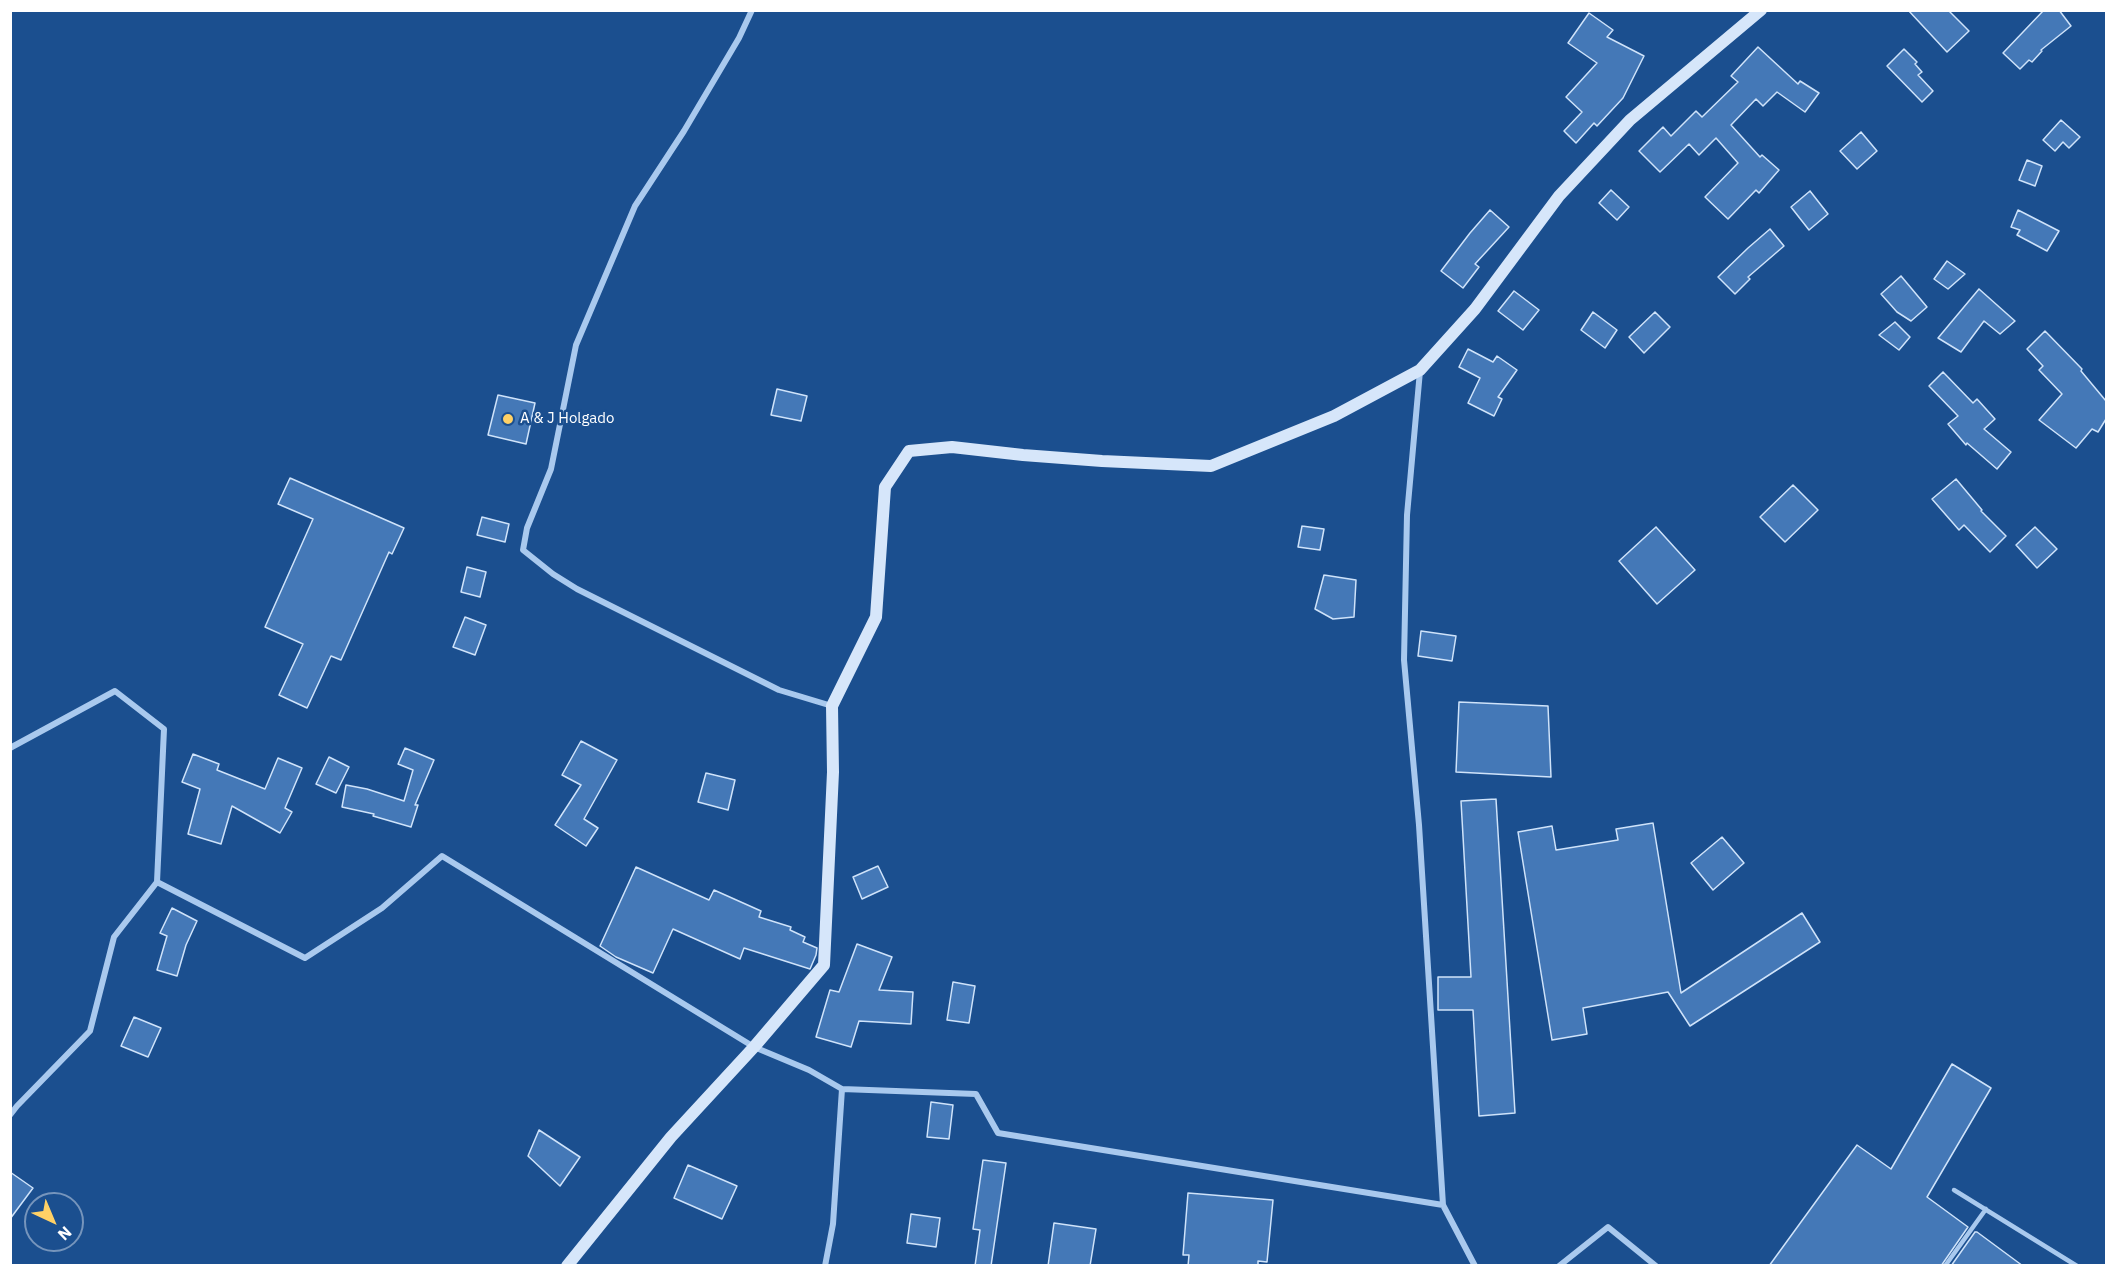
<!DOCTYPE html>
<style>
body{margin:0}
#map{position:relative;width:2117px;height:1276px;overflow:hidden;background:#1b4f8f;font-family:"IBM Plex Sans",sans-serif}
canvas{display:block}
.frame{position:absolute;inset:0;border:12px solid #fff;pointer-events:none}
.north{position:absolute;left:24px;top:1192px;width:60px;height:60px;box-sizing:border-box;background:#1b4f8f;border:2px solid #7695bc;border-radius:50%;rotate:136deg;font-size:16px;font-weight:700;line-height:24px;text-align:center;color:#fff}
.north::after{content:'';display:block;margin:auto;width:21px;height:27px;background:#ffd166;clip-path:polygon(50% 0,100% 100%,50% 72%,0 100%)}
</style>
<div id="map">
<canvas width="2117" height="1276"></canvas>
<div class="frame"></div>
<div class="north">N</div>
</div>
<script>
const g = document.querySelector('canvas').getContext('2d');
g.lineJoin = 'round';
function paint(path, color) { g.fillStyle = color; g.fill(path, 'evenodd'); }
const toPath = rows => new Path2D(rows.map(r => 'M' + r).join(''));
function stroke(path, color, width, dash) { g.strokeStyle = color; g.lineWidth = width; g.lineCap = dash ? 'butt' : 'round'; g.setLineDash(dash || []); g.stroke(path); }
function write(font, color, halo, rows, align = 'center') {
  g.font = font + ' "IBM Plex Sans",sans-serif'; g.lineWidth = 5; g.setLineDash([]); g.textBaseline = 'middle'; g.strokeStyle = halo; g.fillStyle = color; for (const [text, x, y, turn = 0] of rows) {
    g.save(); g.translate(x, y); g.rotate((+turn || 0) * Math.PI / 180); g.textAlign = isNaN(turn) ? turn : align; if (halo) g.strokeText(text, 0, 0); g.fillText(text, 0, 0); g.restore();
  }
}
const building = toPath([
 [1908,10,1948,10,1969,31,1947,52,1908,10],
 [2044,10,2059,10,2071,26,2041,50,2042,51,2032,62,2029,60,2020,69,2003,53,2044,10],
 [1589,13,1613,30,1607,37,1644,56,1623,98,1597,126,1594,123,1576,143,1564,131,1582,112,1566,97,1597,63,1568,43,1589,13],
 [1758,47,1798,84,1800,81,1819,93,1805,112,1777,92,1763,106,1756,99,1731,125,1760,157,1762,155,1779,170,1759,193,1756,190,1728,219,1705,197,1738,163,1716,138,1699,155,1689,144,1660,172,1639,151,1663,127,1671,136,1696,111,1702,117,1738,82,1731,76,1758,47],
 [1904,49,1917,62,1915,64,1922,72,1918,75,1933,91,1922,102,1887,66,1904,49],
 [2061,120,2080,137,2069,148,2063,142,2055,151,2043,140,2061,120],
 [1861,132,1877,151,1857,169,1840,151,1861,132],
 [2027,160,2042,166,2035,186,2019,180,2027,160],
 [1611,190,1629,207,1617,220,1599,203,1611,190],
 [1810,191,1828,214,1809,230,1791,207,1810,191],
 [1490,210,1509,227,1475,264,1479,267,1463,288,1441,271,1470,233,1490,210],
 [2018,210,2059,231,2047,251,2017,235,2020,230,2011,227,2018,210],
 [1770,229,1784,246,1748,277,1750,279,1735,294,1718,277,1748,248,1770,229],
 [1947,261,1965,274,1948,289,1934,279,1947,261],
 [1901,276,1927,307,1911,321,1897,312,1881,294,1901,276],
 [1979,289,2015,321,2000,334,1984,321,1961,352,1938,338,1979,289],
 [1514,291,1539,310,1523,330,1498,311,1514,291],
 [1593,312,1617,330,1605,348,1581,330,1593,312],
 [1655,312,1670,327,1644,353,1629,337,1655,312],
 [1895,322,1910,337,1899,350,1879,335,1895,322],
 [2045,331,2082,369,2081,371,2106,401,2106,419,2098,432,2092,429,2076,448,2039,420,2062,394,2039,370,2043,366,2027,349,2045,331],
 [1468,349,1493,362,1497,356,1517,370,1498,397,1502,399,1494,416,1468,403,1480,378,1459,367,1468,349],
 [1943,372,1973,403,1977,399,1995,419,1984,429,2011,452,1997,469,1967,443,1966,445,1948,424,1958,416,1929,386,1943,372],
 [777,389,807,396,801,421,771,415,777,389],
 [498,395,535,403,526,444,488,435,498,395],
 [290,478,404,528,392,554,389,552,341,660,331,656,307,708,279,695,303,644,265,627,313,519,278,504,290,478],
 [1956,479,1982,510,1981,511,2006,536,1990,552,1964,525,1959,530,1932,499,1956,479],
 [1793,485,1818,510,1785,542,1760,517,1793,485],
 [482,517,509,524,505,542,477,535,482,517],
 [1302,526,1324,529,1320,550,1298,547,1302,526],
 [1656,527,1695,570,1657,604,1619,561,1656,527],
 [2035,527,2057,549,2037,568,2016,545,2035,527],
 [467,567,486,572,480,597,461,592,467,567],
 [1324,575,1356,580,1354,617,1333,619,1315,609,1324,575],
 [465,617,486,625,475,655,453,647,465,617],
 [1421,631,1456,636,1452,661,1418,656,1421,631],
 [1459,702,1548,706,1551,777,1456,772,1459,702],
 [581,741,617,760,584,819,598,828,586,846,555,825,581,785,562,775,581,741],
 [405,748,434,760,415,805,418,805,411,827,373,816,374,814,342,807,346,785,367,789,404,801,413,770,398,764,405,748],
 [193,754,219,764,217,770,265,789,278,758,302,768,285,808,292,812,280,833,232,806,221,844,188,834,200,789,182,782,193,754],
 [329,757,349,767,336,793,316,784,329,757],
 [706,773,735,780,728,810,698,802,706,773],
 [1496,799,1515,1113,1479,1116,1473,1010,1438,1010,1438,977,1471,977,1461,801,1496,799],
 [1653,823,1681,993,1802,913,1820,942,1690,1026,1668,992,1583,1008,1587,1034,1552,1040,1518,832,1552,826,1556,850,1618,840,1616,829,1653,823],
 [1722,837,1744,863,1713,890,1691,863,1722,837],
 [878,866,888,887,862,899,853,877,878,866],
 [636,867,709,900,714,890,761,911,759,917,791,927,790,930,805,937,803,942,817,948,816,955,810,969,744,948,740,959,673,929,653,973,616,957,600,946,636,867],
 [172,908,197,921,186,945,177,976,157,970,167,936,160,933,172,908],
 [857,944,892,957,879,990,913,992,911,1024,859,1021,851,1047,816,1037,830,990,839,992,857,944],
 [953,982,975,986,969,1023,947,1020,953,982],
 [134,1017,161,1028,148,1057,121,1046,134,1017],
 [1952,1064,1991,1088,1927,1197,1968,1227,1941,1266,1769,1266,1857,1145,1891,1169,1952,1064],
 [931,1102,953,1105,949,1139,927,1137,931,1102],
 [539,1130,580,1157,560,1186,528,1156,539,1130],
 [983,1160,1006,1163,991,1266,975,1266,980,1230,973,1229,983,1160],
 [688,1165,737,1186,722,1219,674,1198,688,1165],
 [10,1172,33,1188,10,1219,10,1172],
 [1188,1193,1273,1200,1267,1262,1258,1261,1258,1266,1188,1266,1189,1255,1183,1255,1188,1193],
 [911,1214,940,1218,936,1247,907,1243,911,1214],
 [1054,1223,1096,1229,1090,1266,1048,1266,1054,1223],
 [1975,1232,1977,1232,2023,1266,1951,1266,1975,1232]
]);
const lane = toPath([
 [1954,1190,2077,1266],
 [1945,1266,1986,1209]
]);
const street = toPath([
 [752,10,739,38,684,131,635,206,576,345,551,469,527,528,523,550,553,574,577,589,779,690,832,706],
 [1420,371,1407,515,1404,660,1419,825,1443,1205],
 [10,748,115,691,164,729,157,882],
 [842,1089,976,1094,998,1133,1443,1205,1475,1266],
 [10,1115,17,1106,90,1031,114,937,157,882,305,958,382,908,442,856,754,1047,809,1070,842,1089,833,1224,825,1266],
 [1559,1266,1608,1227,1656,1266]
]);
const secondary = toPath([
 [567,1266,671,1137,754,1047,824,965,833,772,832,706,876,617,885,487,909,451,952,447,1023,455,1102,461,1211,466,1334,416,1420,370,1475,309,1559,196,1630,120,1761,10]
]);
const markers = [
 [508,419,6,"#ffd166"]
];
const poiNames = [
 ["A & J Holgado",520,419]
];
paint(building, '#4478b7');
stroke(building, '#cfe3fa', 1.5);
stroke(lane, '#a9c9ee', 4.5);
stroke(street, '#a9c9ee', 6);
stroke(secondary, '#d6e6fa', 12);
for (const [x, y, r, color] of markers) { const dot = new Path2D(); dot.arc(x, y, r, 0, 2 * Math.PI); g.fillStyle = color; g.fill(dot); stroke(dot, '#1b4f8f', 2); }
write('15px', '#fff', '#1b4f8f', poiNames, 'left');
</script>
